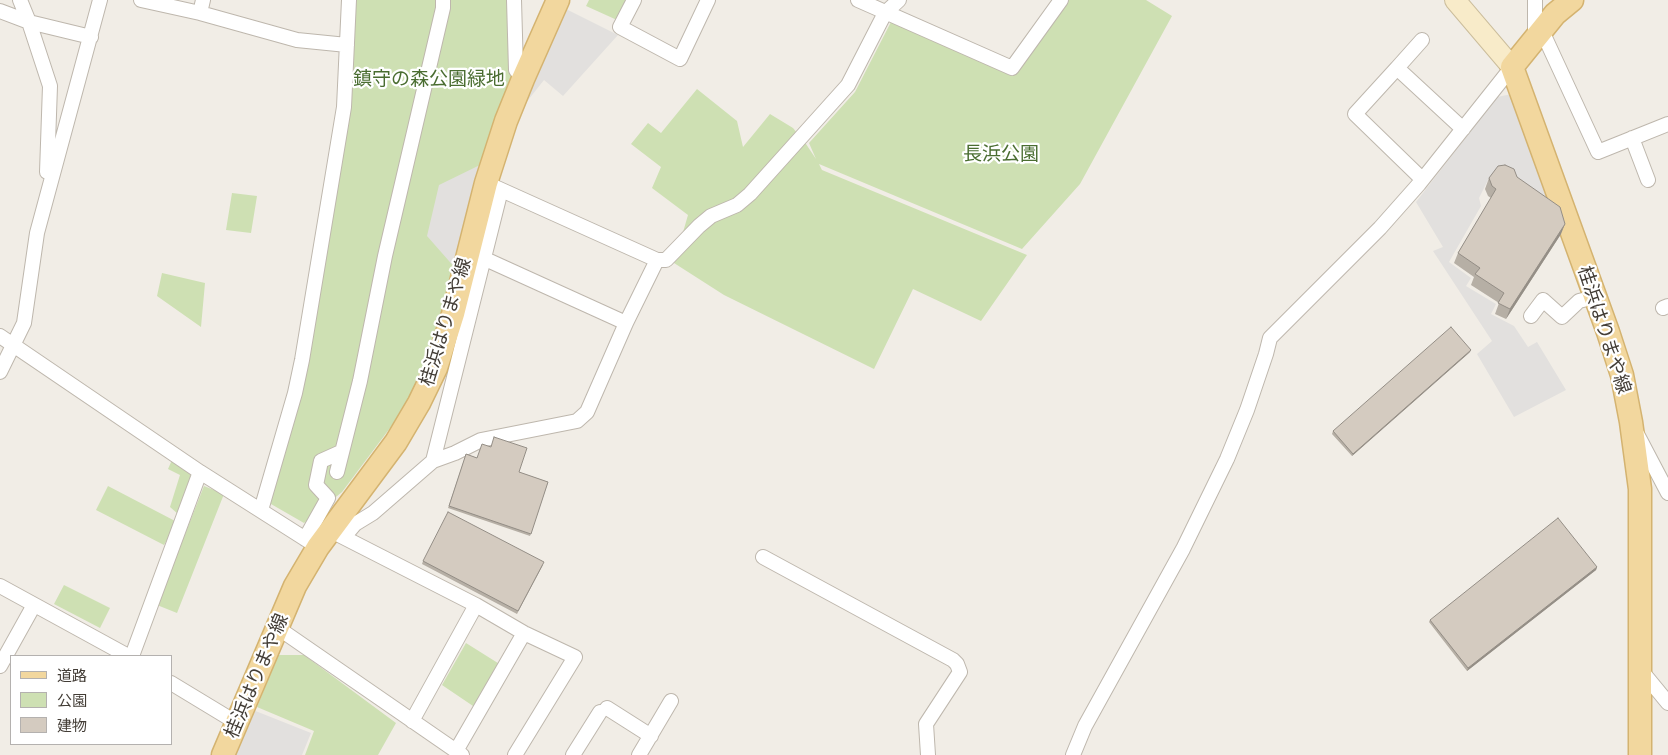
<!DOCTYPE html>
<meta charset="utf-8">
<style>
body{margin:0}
#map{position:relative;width:1668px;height:755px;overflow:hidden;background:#f1ede6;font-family:"Alegreya Sans","Noto Sans JP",sans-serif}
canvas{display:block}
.legend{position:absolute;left:10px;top:655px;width:162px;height:90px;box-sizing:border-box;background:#fff;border:1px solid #b4b1af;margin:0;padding:6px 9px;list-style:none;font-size:15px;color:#433d36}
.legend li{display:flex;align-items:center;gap:10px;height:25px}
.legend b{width:25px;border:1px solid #b4b1af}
</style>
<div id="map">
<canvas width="1668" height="755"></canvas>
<ul class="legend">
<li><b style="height:6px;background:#f2d79e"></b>道路</li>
<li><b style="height:14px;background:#cee0b3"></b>公園</li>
<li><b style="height:14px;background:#d4cbc0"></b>建物</li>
</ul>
</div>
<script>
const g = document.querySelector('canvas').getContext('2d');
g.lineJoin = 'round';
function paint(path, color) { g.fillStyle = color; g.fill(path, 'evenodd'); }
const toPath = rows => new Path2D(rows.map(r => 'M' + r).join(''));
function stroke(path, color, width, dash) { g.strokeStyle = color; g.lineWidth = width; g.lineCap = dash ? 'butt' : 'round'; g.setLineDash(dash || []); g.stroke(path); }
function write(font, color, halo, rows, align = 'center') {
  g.font = font + ' "Alegreya Sans","Noto Sans JP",sans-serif'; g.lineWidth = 4.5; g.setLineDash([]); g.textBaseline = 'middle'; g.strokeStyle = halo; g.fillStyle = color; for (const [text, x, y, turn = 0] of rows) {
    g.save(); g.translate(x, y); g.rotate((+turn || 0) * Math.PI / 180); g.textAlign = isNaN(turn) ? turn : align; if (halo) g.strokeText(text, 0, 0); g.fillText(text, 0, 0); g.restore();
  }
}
const green = toPath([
 [355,0,509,0,511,84,455,271,414,396,342,492,304,523,264,500,304,371],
 [589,0,626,0,617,20,586,6],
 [1069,0,1146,0,1172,16,1080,184,1022,249,819,164,822,170,1027,255,981,321,913,289,874,369,724,295,674,263,688,215,652,188,661,167,631,144,648,123,661,133,697,89,737,121,743,147,770,114,793,128,806,144,816,159,809,143,855,92,891,22,1013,76],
 [232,193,257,196,251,233,226,230],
 [162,273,205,283,201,327,157,296],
 [172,460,192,472,178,514,170,507,180,475,168,469],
 [108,486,177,522,164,545,96,510],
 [204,486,224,494,177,613,157,605],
 [64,585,110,608,100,628,54,604],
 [466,643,501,665,476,708,442,685],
 [278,655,304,655,396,723,378,755,305,755,314,731,257,707]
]);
const parking = toPath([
 [562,7,618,35,563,96,544,80,521,109],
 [1512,94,1558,213,1493,174,1488,180,1479,198,1481,206,1449,262,1471,278,1466,286,1496,304,1491,314,1514,326,1528,347,1537,342,1566,390,1514,417,1477,354,1492,341,1433,251,1443,247,1416,202,1497,97],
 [482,164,456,269,427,236,439,185],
 [253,710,311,733,302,755,234,755]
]);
const street = toPath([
 [20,0,29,22,50,86,47,172],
 [141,0,200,13,203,0],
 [514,0,516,70,523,79],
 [634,0,620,27,680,59,708,0],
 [858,0,1012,68,1061,0],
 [0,11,29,22,91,37],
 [200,13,297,40,347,45],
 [1542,31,1598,152,1668,124],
 [1535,39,1535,0],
 [1397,68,1422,40],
 [1632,138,1648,180],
 [1422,179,1355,114,1397,68,1463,129],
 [486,183,657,260,666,260,699,226,711,216,737,205,750,194,848,85,885,13,899,0],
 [483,258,626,323],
 [1663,308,1668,306],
 [1531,316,1543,300,1562,317,1579,301,1595,297],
 [0,336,200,472,318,547],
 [0,372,24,323,37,233,100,0],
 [1637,434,1668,493],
 [433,461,501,190],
 [337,472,360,381,385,256,443,8,443,0],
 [261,510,295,393,302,360,344,107,349,0],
 [337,534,476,605,524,633,575,657,515,755],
 [344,537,355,524,373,513,433,461,455,453,481,440,577,421,587,412,626,323,657,260],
 [305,539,328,498,316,485,321,461,341,452],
 [763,557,953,660,957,664,960,672,926,724,928,755],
 [0,586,128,656],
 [278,628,462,755],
 [132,656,200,472],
 [0,666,34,605],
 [1640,669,1668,703],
 [171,683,237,723],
 [607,708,651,736],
 [412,721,476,605],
 [456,751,524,633],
 [573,755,600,712],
 [639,755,671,701],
 [1073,755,1085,726,1183,549,1227,459,1247,410,1266,354,1270,338,1380,228,1419,184,1512,67]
]);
const secondary = toPath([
 [1455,0,1512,67]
]);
const primary = toPath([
 [1572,0,1555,14,1512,67,1608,332,1622,375,1631,422,1640,489,1640,755],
 [223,755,295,586,318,547,396,442,419,403,436,368,453,314,486,183,506,121,523,79,558,0]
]);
const wall = toPath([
 [1517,177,1561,234,1506,319,1495,314,1499,303,1471,285,1474,277,1454,263,1458,253,1491,198,1488,196,1485,189,1489,178],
 [1470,352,1352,456,1332,434,1333,431],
 [491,447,519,472,548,482,530,536,448,508,466,454,477,458],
 [423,561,543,565,517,614,422,564],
 [1597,567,1596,570,1467,671,1429,622,1430,620]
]);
const shadedWall = toPath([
 [1565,224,1561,234,1506,319,1510,309],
 [1471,350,1470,352,1352,456,1353,454],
 [1597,567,1596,570,1467,671,1468,668]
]);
const building = toPath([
 [1505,165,1514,169,1517,177,1560,207,1565,224,1510,309,1498,303,1504,293,1475,274,1480,268,1458,253,1496,189,1492,186,1489,178,1498,166,1505,165],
 [1451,327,1471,350,1353,454,1333,431,1451,327],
 [494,437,527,448,519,472,548,482,531,534,449,506,466,454,477,458,482,444,491,447,494,437],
 [448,512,544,562,518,611,423,561,448,512],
 [1558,518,1597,567,1468,668,1430,620,1558,518]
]);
const parkNames = [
 ["鎮守の森公園緑地",429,79],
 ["長浜公園",1001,154]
];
const streetNames = [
 ["桂浜はりまや線",446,322,-73],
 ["桂浜はりまや線",1604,330,72],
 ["桂浜はりまや線",257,676,-67]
];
paint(green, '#cee0b3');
paint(parking, '#e2e0de');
stroke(street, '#beb7ad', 16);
stroke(secondary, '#cbbd9b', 22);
stroke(primary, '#d4b370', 25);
stroke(street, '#fff', 14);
stroke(secondary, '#f8ebc9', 20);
stroke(primary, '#f2d79e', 22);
paint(wall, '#b6afa5');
paint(shadedWall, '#948e86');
paint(building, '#d4cbc0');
stroke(building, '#948e86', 1);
write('19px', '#4a6d31', '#fff', parkNames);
write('19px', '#433d36', '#fff', streetNames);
</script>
